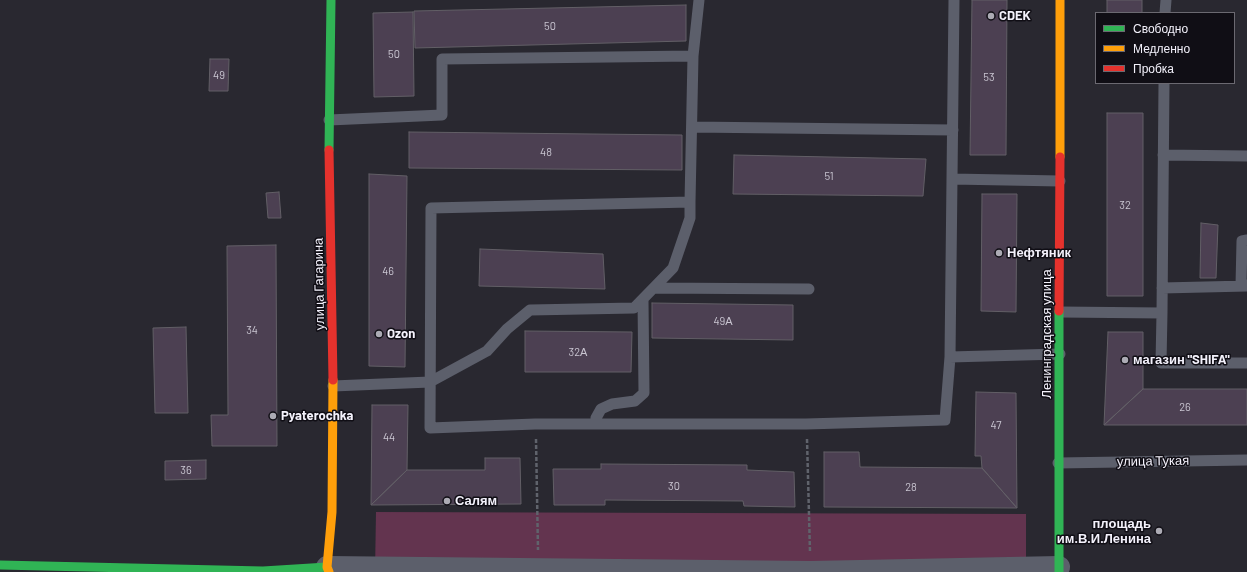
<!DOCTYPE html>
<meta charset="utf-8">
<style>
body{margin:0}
#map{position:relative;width:1247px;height:572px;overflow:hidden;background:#292830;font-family:Barlow,sans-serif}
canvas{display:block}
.legend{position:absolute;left:1095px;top:12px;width:140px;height:72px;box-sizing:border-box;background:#100e15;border:1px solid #6b6971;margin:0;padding:5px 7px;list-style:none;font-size:12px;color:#f3f1fb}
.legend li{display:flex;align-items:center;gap:8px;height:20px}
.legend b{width:20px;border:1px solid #6b6971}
</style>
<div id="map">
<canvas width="1247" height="572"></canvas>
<ul class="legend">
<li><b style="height:5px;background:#30b455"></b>Свободно</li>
<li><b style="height:5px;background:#ff9f0a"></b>Медленно</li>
<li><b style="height:5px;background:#e5322d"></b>Пробка</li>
</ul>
</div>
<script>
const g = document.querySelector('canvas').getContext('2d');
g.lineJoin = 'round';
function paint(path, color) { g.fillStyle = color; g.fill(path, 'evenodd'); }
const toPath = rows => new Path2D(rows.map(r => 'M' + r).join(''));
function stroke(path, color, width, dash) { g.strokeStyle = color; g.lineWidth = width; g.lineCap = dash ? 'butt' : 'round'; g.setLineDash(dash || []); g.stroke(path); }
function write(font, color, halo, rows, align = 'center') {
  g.font = font + ' Barlow,sans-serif'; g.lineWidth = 3; g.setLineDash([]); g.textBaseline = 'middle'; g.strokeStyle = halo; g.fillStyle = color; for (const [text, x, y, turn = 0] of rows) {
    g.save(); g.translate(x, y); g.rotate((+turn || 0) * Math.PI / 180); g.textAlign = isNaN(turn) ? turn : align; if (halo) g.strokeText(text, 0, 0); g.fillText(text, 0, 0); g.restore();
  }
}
const green = toPath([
 [376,512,1026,514,1026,572,375,572]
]);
const building = toPath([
 [972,0,1007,0,1006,155,970,155,972,0],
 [1107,0,1142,0,1142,13,1107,13,1107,0],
 [686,5,686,41,415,48,414,11,686,5],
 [413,12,414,96,374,97,373,13,413,12],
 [210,59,229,59,228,91,209,91,210,59],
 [1107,113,1143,113,1143,296,1107,296,1107,113],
 [409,132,682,135,682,170,409,168,409,132],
 [734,155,926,159,923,196,733,194,734,155],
 [369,174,407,176,405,367,369,366,369,174],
 [279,192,281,218,268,218,266,193,279,192],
 [982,194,1017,194,1016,312,981,311,982,194],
 [1201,223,1218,225,1216,278,1200,278,1201,223],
 [276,245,277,446,212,446,211,415,228,415,227,246,276,245],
 [480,249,603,254,605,289,479,286,480,249],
 [652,303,793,305,793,340,652,338,652,303],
 [186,327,188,413,155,413,153,328,186,327],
 [525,331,632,332,631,372,525,372,525,331],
 [1108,332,1143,332,1143,389,1104,425,1108,332],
 [1143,389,1247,389,1247,425,1104,425,1143,389],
 [976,392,1016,393,1017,508,982,468,981,456,975,456,976,392],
 [372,405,408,405,407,470,371,505,372,405],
 [824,452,859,452,860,467,982,468,1017,508,824,507,824,452],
 [485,458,520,458,521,504,371,505,407,470,485,470,485,458],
 [206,460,206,479,165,480,165,461,206,460],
 [601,464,747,465,747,470,794,472,795,507,744,506,743,501,605,500,605,505,554,505,553,469,601,469,601,464]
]);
const path = toPath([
 [536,439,538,550],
 [807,439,810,552]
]);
const lane = toPath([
 [699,0,693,56,690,202,431,208,430,428,535,424,806,424,945,420,950,357,954,0],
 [1165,13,1166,0],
 [329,120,442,115,442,59,693,56],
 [692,127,953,130],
 [1163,155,1247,156],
 [952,179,1060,181],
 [1247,240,1242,241,1241,285,1247,285],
 [654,288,809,289],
 [1162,288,1247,286],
 [1060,312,1162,313,1161,363,1247,363],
 [1162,313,1164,83],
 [950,357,1060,354],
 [333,386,430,382,487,351,507,329,530,310,634,308,673,268,690,218,690,202],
 [598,424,596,418,601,409,612,404,635,401,644,393,643,300],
 [1058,463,1247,460]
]);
const street = toPath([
 [327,567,811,572,1059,567]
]);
const fast = toPath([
 [329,150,331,0],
 [0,565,263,571,327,567],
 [1059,572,1059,311]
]);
const slow = toPath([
 [1060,157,1060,0],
 [329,572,327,567,332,512,333,380]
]);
const jam = toPath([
 [329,150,333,380],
 [1059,311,1060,157]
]);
const markers = [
 [991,16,4,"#acabb4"],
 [999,253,4,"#acabb4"],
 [379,334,4,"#acabb4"],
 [1125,360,4,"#acabb4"],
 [273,416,4,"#acabb4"],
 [447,501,4,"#acabb4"],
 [1159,531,4,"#acabb4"]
];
const numberNames = [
 ["50",550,26],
 ["50",394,54],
 ["49",219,75],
 ["53",989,77],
 ["48",546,152],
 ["51",829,176],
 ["32",1125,205],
 ["46",388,271],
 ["49А",723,321],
 ["34",252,330],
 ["32А",578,352],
 ["26",1185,407],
 ["47",996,425],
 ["44",389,437],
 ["36",186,470],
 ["30",674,486],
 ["28",911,487]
];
const poiNames = [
 ["CDEK",999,16],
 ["Нефтяник",1007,253],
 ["Ozon",387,334],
 ["магазин \"SHIFA\"",1133,360],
 ["Pyaterochka",281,416],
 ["Салям",455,501],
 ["площадь",1151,524,"right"],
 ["им.В.И.Ленина",1151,539,"right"]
];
const streetNames = [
 ["улица Гагарина",319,284,-91],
 ["Ленинградская улица",1047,334,-90],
 ["улица Тукая",1153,461,-1]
];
paint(green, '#63344f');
paint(building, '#4c4052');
stroke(building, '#625f66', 1);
stroke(path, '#60636c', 2.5, [4, 2]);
stroke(lane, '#5c5f6b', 11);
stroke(street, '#5c5f6b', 22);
stroke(fast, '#30b455', 9);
stroke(slow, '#ff9f0a', 9);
stroke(jam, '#e5322d', 9);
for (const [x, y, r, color] of markers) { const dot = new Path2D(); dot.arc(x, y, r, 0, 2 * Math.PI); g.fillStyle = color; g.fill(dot); stroke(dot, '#100e15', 1.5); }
write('11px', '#c9c5d1', null, numberNames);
write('bold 13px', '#f3f1fb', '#100e15', poiNames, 'left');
write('13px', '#f3f1fb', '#100e15', streetNames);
</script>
